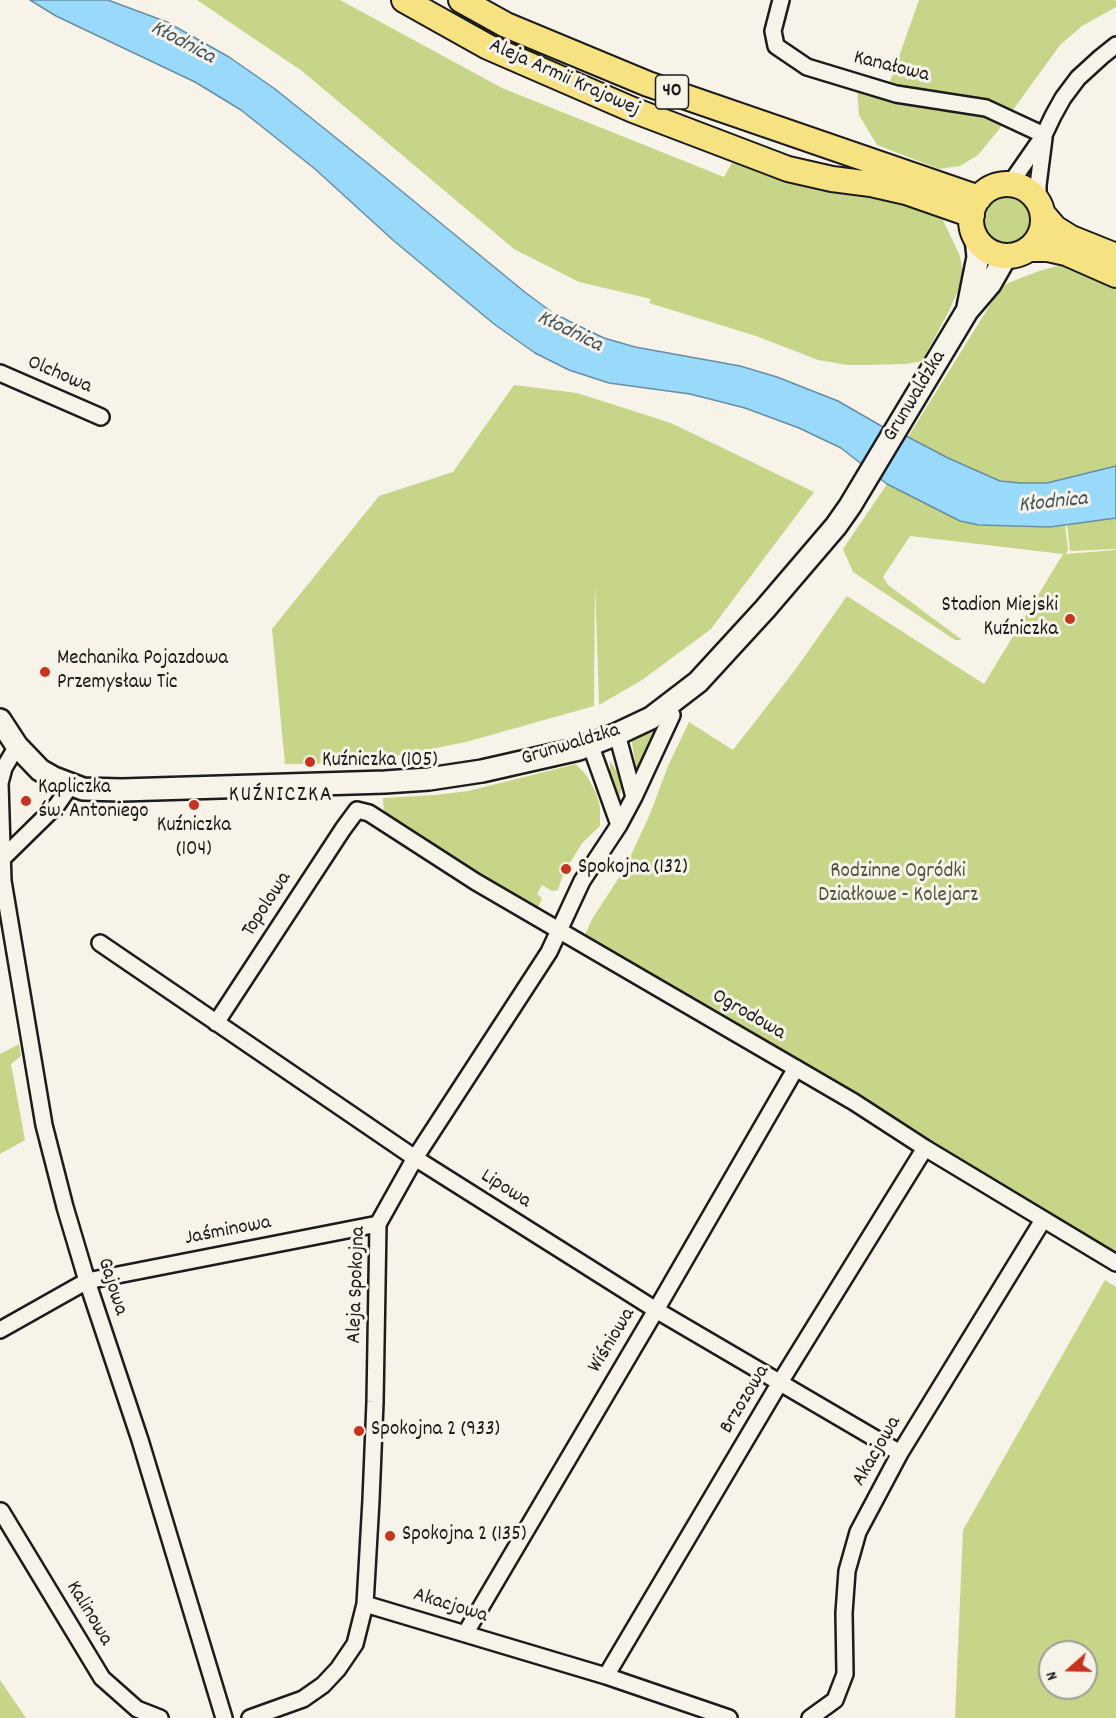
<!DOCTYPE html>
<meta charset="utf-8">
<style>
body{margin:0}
#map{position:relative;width:1116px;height:1718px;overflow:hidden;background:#f7f3e8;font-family:Dekko,sans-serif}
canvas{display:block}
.north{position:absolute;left:1038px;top:1640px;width:60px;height:60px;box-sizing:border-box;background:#f7f3e8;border:2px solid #9f9d96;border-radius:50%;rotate:250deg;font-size:16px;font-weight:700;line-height:24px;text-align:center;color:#1c1c1c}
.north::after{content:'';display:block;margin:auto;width:21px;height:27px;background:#c8321e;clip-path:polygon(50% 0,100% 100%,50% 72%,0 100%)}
</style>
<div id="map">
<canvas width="1116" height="1718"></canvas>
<div class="north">N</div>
</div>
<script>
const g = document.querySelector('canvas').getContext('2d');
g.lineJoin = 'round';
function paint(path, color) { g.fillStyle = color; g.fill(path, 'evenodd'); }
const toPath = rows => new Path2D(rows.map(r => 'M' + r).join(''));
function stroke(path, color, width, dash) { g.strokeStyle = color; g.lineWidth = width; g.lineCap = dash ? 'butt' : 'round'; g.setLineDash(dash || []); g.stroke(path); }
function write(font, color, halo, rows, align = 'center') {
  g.font = font + ' Dekko,sans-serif'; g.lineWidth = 6; g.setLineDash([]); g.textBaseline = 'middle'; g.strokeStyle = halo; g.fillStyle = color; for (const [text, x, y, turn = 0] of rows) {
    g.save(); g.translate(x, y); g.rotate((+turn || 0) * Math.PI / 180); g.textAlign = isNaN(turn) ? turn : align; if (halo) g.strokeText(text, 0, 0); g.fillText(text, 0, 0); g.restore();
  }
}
const green = toPath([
 [197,0,340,0,502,88,724,177,733,161,795,180,874,192,934,213,943,220,960,256,963,274,959,288,949,311,922,361,906,364,866,365,848,365,818,360,756,336,649,303,651,299,579,282,514,249,302,71],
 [919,0,1114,0,1116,1,1116,7,1082,26,1060,45,997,132,978,155,960,166,939,169,877,145,859,115,857,87,869,76,890,82],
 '983 221a25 25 0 1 1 50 0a25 25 0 1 1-50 0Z',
 [1068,263,1116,282,1116,466,1047,483,1020,483,1000,481,948,458,908,437,1000,289,1008,283,1039,271],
 [514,385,577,393,671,423,814,492,711,629,642,680,599,705,595,582,594,706,466,742,360,763,285,764,272,629,379,496,453,472],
 [887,484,960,521,979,525,1050,527,1065,524,1068,550,1066,554,1116,550,1116,1266,584,937,592,919,624,870,650,814,668,766,689,722,733,750,795,670,847,596,984,684,1063,554,910,536,883,577,888,585,961,639,961,640,955,640,853,572,843,549],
 [1116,518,1116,549,1070,551,1067,524],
 [655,727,655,729,637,772,631,737],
 [610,761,621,778,622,786,619,799,610,775],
 [576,764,587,776,596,793,600,807,600,826,583,842,564,872,558,890,552,891,542,885,537,894,542,898,537,910,422,842,384,816,383,798,435,795,468,791],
 [19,1044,21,1056,11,1064,25,1140,0,1154,0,1054],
 [1105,1280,1116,1287,1116,1718,955,1718,963,1530],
 [1050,1652,1086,1652,1086,1688,1050,1688],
 [0,1680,26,1718,0,1718]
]);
const water = toPath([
 [30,0,108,0,167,22,229,57,275,89,371,166,526,293,553,313,579,326,604,338,635,347,740,366,777,377,838,401,883,427,908,437,948,458,1000,481,1020,483,1047,483,1116,466,1116,518,1050,527,979,525,960,521,887,484,841,448,799,428,745,408,690,394,609,383,569,370,535,353,494,324,394,241,315,169,241,110,195,82,56,16,30,0]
]);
const street = toPath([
 [781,0,773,31,776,46,807,67,896,94,986,108,1044,135],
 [1010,184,1044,135,1053,116,1063,98,1078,78,1101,57,1116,45],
 [1038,202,1038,185,1044,138],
 [0,373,101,417],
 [617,734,634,797],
 [590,744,619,825],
 [17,746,4,768,0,783,3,881,44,1125,65,1207,87,1281,140,1440,224,1718],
 [3,858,57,805,71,785],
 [100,943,415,1158,656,1310,900,1453],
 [216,1023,343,829,357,810,369,813,476,882,854,1102,925,1148,1116,1263],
 [0,1330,87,1281,378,1224],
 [1,1511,102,1678,137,1709,160,1718],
 [365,1604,606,1676,729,1718],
 [465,1634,656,1310,796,1068],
 [606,1676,779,1384,925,1148],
 [250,1718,303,1699,323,1685,338,1669,355,1644,365,1604,371,1500,375,1402,378,1224,415,1158,549,952,582,881,619,825,634,797,672,715,668,707],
 [810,1718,835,1700,845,1674,844,1613,847,1571,858,1532,900,1453,1043,1220]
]);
const secondary = toPath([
 [968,307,978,257,976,238],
 [0,720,17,746,40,770,54,778,83,789,122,790,385,782,429,779,482,771,579,749,617,734,651,718,698,682,765,609,836,526,850,506,967,311,990,284,1006,256]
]);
const primary = toPath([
 [404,0,488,47,633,110,788,169,832,179,871,184,906,192,972,215],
 [461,0,506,25,648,84,979,198],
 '971 220a36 36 0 1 1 72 0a36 36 0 1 1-72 0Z',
 [1043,214,1055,228,1071,238,1116,256],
 [1028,249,1048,249,1066,253,1116,275]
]);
const markers = [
 [1070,619,6,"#c8321e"],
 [45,672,6,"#c8321e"],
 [310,762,6,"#c8321e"],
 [26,801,6,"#c8321e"],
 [194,805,6,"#c8321e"],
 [566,869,6,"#c8321e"],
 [359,1431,6,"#c8321e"],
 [390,1536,6,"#c8321e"]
];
const shields = [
 [672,92,33]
];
const shieldNames = [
 ["40",672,92]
];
const streetNames = [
 ["Kanałowa",891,68,14],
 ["Aleja Armii Krajowej",564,79,24],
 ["Olchowa",59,376,23],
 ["Grunwaldzka",916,397,-59],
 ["Grunwaldzka",571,746,-17],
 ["Topolowa",268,905,-57],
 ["Ogrodowa",748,1016,30],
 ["Lipowa",505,1190,32],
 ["Jaśminowa",228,1232,-11],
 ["Aleja Spokojna",358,1285,-88],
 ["Gajowa",111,1287,72],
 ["Wiśniowa",613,1341,-59],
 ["Brzozowa",746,1400,-59],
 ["Akacjowa",878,1452,-60],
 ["Akacjowa",450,1607,17],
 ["Kalinowa",88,1614,59]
];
const poiNames = [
 ["Stadion Miejski",1058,607,"right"],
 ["Kuźniczka",1058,631,"right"],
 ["Mechanika Pojazdowa",57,660],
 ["Przemysław Tic",57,684],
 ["Kuźniczka (105)",322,762],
 ["Kapliczka",38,789],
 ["św. Antoniego",38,813],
 ["Kuźniczka",194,827,"center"],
 ["(104)",194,851,"center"],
 ["Spokojna (132)",578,869],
 ["Spokojna 2 (933)",371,1431],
 ["Spokojna 2 (135)",402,1536]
];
const parkNames = [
 ["Rodzinne Ogródki",898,873],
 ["Działkowe - Kolejarz",898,897]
];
const waterNames = [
 ["Kłodnica",182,44,28],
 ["Kłodnica",569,333,26],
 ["Kłodnica",1053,504,-6]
];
const neighbourhoodNames = [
 ["KUŹNICZKA",281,797]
];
paint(green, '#c7d589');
paint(water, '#99dafb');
stroke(water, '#678ea2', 1.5);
stroke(street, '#1c1c1c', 20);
stroke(secondary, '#1c1c1c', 26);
stroke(primary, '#1c1c1c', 28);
stroke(street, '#f7f3e8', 15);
stroke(secondary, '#f7f3e8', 21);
stroke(primary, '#f6e281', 24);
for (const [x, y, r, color] of markers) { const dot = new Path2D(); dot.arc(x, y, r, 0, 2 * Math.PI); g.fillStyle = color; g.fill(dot); stroke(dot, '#f7f3e8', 2); }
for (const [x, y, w] of shields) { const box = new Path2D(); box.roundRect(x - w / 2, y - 17, w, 34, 4.5); g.fillStyle = '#f7f3e8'; g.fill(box); stroke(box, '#1c1c1c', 1.5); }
write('bold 20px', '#1c1c1c', null, shieldNames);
write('21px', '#1c1c1c', '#f7f3e8', streetNames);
write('21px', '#1c1c1c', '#f7f3e8', poiNames, 'left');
write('21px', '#4f543d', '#f7f3e8', parkNames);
write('italic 22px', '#42555f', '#f7f3e8', waterNames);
g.letterSpacing = '1.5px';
write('22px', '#1c1c1c', '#f7f3e8', neighbourhoodNames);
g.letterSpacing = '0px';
</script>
